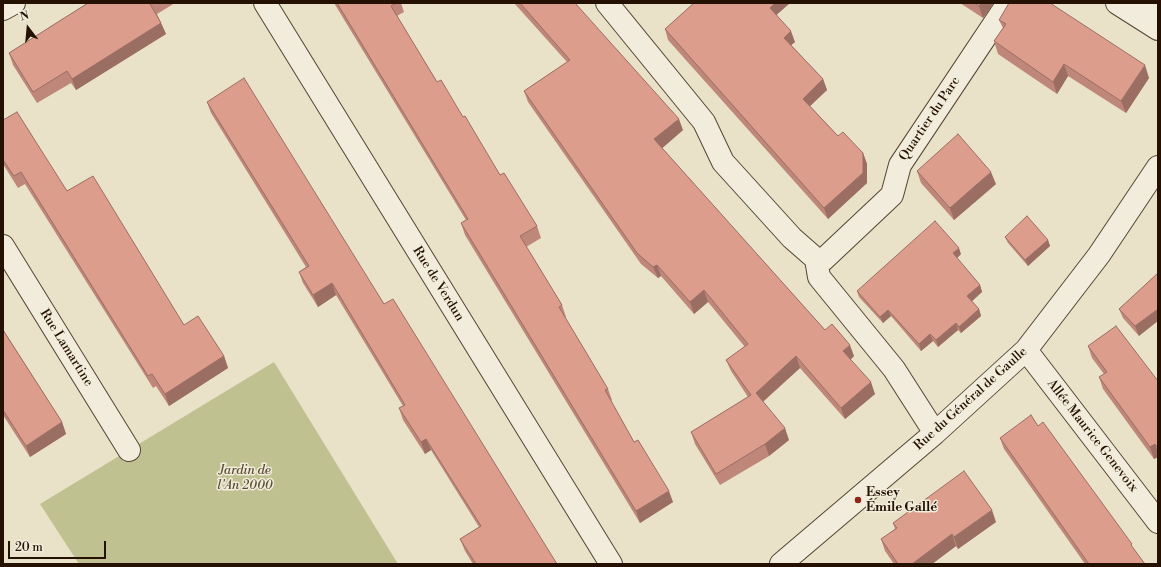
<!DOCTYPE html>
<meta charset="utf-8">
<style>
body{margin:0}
#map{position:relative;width:1161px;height:567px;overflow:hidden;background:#e9e2c8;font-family:"Libre Bodoni",serif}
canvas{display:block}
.frame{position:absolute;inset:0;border:4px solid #251101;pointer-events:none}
.north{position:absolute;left:8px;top:8px;width:40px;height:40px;-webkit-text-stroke:3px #f1ecdb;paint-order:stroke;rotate:344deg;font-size:11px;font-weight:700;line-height:16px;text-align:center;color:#251101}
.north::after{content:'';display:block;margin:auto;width:14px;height:18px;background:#251101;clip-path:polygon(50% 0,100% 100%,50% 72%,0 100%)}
.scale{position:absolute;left:8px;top:541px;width:98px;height:18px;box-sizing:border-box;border:2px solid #251101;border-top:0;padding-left:5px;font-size:12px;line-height:14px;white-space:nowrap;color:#251101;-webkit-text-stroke:3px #f1ecdb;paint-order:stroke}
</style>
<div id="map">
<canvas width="1161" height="567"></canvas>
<div class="frame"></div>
<div class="north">N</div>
<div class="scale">20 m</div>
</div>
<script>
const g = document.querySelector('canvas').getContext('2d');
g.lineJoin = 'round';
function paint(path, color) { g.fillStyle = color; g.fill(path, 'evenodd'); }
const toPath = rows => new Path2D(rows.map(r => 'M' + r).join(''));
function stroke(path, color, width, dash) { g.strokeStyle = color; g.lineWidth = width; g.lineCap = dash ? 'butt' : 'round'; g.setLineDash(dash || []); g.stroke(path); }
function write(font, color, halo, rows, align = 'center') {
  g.font = font + ' "Libre Bodoni",serif'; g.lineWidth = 3; g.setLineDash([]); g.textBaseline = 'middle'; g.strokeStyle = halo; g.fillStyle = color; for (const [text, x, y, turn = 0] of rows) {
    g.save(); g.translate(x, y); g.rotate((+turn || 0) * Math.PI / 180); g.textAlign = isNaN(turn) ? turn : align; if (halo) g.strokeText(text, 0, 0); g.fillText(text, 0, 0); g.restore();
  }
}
const green = toPath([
 [274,362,398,564,79,564,40,504]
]);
const minor = toPath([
 [265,3,611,564],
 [607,3,704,122,723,162,792,238,816,259,823,260,892,195,900,165,1008,3],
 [1117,3,1158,29],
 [1148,3,1158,10],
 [3,9,14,3],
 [3,246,129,450],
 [816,259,819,277,894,369,935,433],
 [1026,350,1158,522],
 [781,564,935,433,1026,350,1099,255,1158,167]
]);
const wall = toPath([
 [88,3,175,3,157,14,166,34,76,90,71,83,37,103,13,65,9,53],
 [334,3,401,3,404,12,397,16,437,82,463,117,500,175,537,226,541,238,526,247,562,305,566,317,565,318,608,389,612,400,611,401,634,442,673,502,640,523,465,235,461,223,466,220],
 [514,3,575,3,683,130,662,148,825,330,854,356,850,360,875,394,845,419,800,368,763,402,789,440,769,456,720,485,695,444,691,432,748,397,731,371,726,360,745,347,708,302,694,314,661,276,658,278,641,264,528,102,524,91,567,62],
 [694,3,790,3,776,15,795,42,791,45,823,79,827,90,810,106,838,136,863,153,867,164,867,183,828,219,668,40,665,29],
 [960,3,994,3,983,18],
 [999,20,1149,78,1126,113,1068,76,1057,94,998,54,994,41,1003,28],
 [207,102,384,304,557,564,473,564,465,551,460,539,479,527,431,450,425,454,403,420,399,408,403,406,336,295,318,307,303,283,299,272,306,267,211,113],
 [3,120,67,191,184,325,224,356,228,368,169,406,156,386,153,388,25,184,18,188,3,164],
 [917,171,996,184,954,220,921,183],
 [1005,237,1048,240,1050,246,1028,266,1008,243],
 [961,254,957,258,980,285,982,292,972,301,979,309,981,316,961,333,958,330,938,347,933,341,921,351,891,316,883,323,859,297,857,291],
 [1158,273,1139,336,1123,318,1119,309],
 [3,329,4,331,62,422,66,434,30,457,3,415],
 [1088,346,1158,381,1158,457,1154,459,1103,389,1099,377,1104,374,1092,358],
 [1038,426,1134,550,1145,564,1085,564,1004,449,1000,438],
 [996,522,958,549,956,546,932,564,894,564,885,551,881,539,895,529,893,523]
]);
const shadedWall = toPath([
 [775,3,790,3,773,18,770,8],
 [981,3,994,3,983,18,979,6],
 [161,23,166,34,76,90,72,79],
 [791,31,795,42,788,48,784,38],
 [1064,64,1068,76,1057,94,1053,82],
 [1145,65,1149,78,1126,113,1121,101],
 [823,79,827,90,807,109,803,99],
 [679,119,683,130,659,151,654,139],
 [863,153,867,164,867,183,828,219,824,208],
 [991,172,996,184,954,220,950,208],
 [1048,240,1050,246,1028,266,1025,260],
 [959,248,961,254,956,259,953,253],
 [657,265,661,276,658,278,653,267],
 [332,283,336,295,318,307,313,295],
 [980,285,982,292,970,303,967,296],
 [704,290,708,302,694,314,690,302],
 [979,309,981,316,961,333,959,327],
 [1158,309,1158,321,1139,336,1135,326],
 [888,310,891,316,883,323,880,317],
 [956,323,958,330,938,347,936,340],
 [930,334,933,341,921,351,919,344],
 [850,345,854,356,847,363,843,351],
 [224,356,228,368,169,406,165,394],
 [796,356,800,368,760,404,756,393],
 [871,382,875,394,845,419,841,408],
 [62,422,66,434,30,457,26,446],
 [785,428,789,440,769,456,765,444],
 [426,439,431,450,425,454,421,442],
 [1155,444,1158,452,1158,457,1154,459,1150,447],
 [669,491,673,502,640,523,636,511],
 [992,510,996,522,958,549,954,537],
 [952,534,956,546,932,564,912,564]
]);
const building = toPath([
 [88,3,151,3,150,4,161,23,72,79,67,71,33,92,9,53,88,3],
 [337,3,396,3,391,6,437,82,441,80,463,117,465,116,500,175,504,173,537,226,520,236,562,305,559,307,608,389,605,390,634,442,638,440,669,491,636,511,461,223,468,219,337,3],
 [520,3,575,3,679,119,654,139,825,330,832,324,850,345,843,351,871,382,841,408,796,356,756,393,785,428,765,444,716,474,691,432,751,395,726,360,748,344,704,290,690,302,657,265,653,267,637,253,524,91,570,60,520,3],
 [694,3,775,3,770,8,791,31,784,38,823,79,803,99,838,136,843,132,863,153,863,173,824,208,665,29,694,3],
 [974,3,981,3,979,6,974,3],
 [1009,3,1050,3,1145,65,1121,101,1064,64,1053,82,994,41,1006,24,999,20,1009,3],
 [244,78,384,304,393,299,557,564,476,564,460,539,481,526,426,439,421,442,399,408,405,405,332,283,313,295,299,272,309,266,207,102,244,78],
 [17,112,67,191,93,176,184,325,198,316,224,356,165,394,152,374,148,376,21,172,14,176,3,160,3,120,17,112],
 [958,134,991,172,950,208,917,171,958,134],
 [1027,216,1048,240,1025,260,1005,237,1027,216],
 [935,221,959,248,953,253,980,285,967,296,979,309,959,327,956,323,936,340,930,334,919,344,888,310,880,317,857,291,935,221],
 [1158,273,1158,309,1135,326,1119,309,1158,273],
 [1116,326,1158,381,1158,448,1155,444,1150,447,1099,377,1107,372,1088,346,1116,326],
 [3,330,62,422,26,446,3,410,3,330],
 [1031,415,1038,426,1043,422,1132,544,1131,545,1145,564,1089,564,1000,438,1031,415],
 [964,471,992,510,954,537,952,534,912,564,898,564,881,539,897,528,893,523,964,471]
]);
const markers = [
 [858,500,4,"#8f2418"]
];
const streetNames = [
 ["Quartier du Parc",930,119,-56],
 ["Rue de Verdun",438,284,58],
 ["Rue Lamartine",66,348,58],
 ["Rue du Général de Gaulle",971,399,-42],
 ["Allée Maurice Genevoix",1092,436,52]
];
const parkNames = [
 ["Jardin de",245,471],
 ["l'An 2000",245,486]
];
const poiNames = [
 ["Essey",866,493],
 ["Émile Gallé",866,508]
];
paint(green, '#bfc190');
stroke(minor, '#564533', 24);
stroke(minor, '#f1ecdb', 22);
paint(wall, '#be8779');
paint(shadedWall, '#9b6e63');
paint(building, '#dd9d8d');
stroke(building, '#9b6e63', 1);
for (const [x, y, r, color] of markers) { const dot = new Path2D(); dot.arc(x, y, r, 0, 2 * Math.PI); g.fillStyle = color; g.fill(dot); stroke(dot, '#f1ecdb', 1.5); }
write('13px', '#251101', '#f1ecdb', streetNames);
write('italic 13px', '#5b4f33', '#f1ecdb', parkNames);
write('bold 13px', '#251101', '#f1ecdb', poiNames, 'left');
</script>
